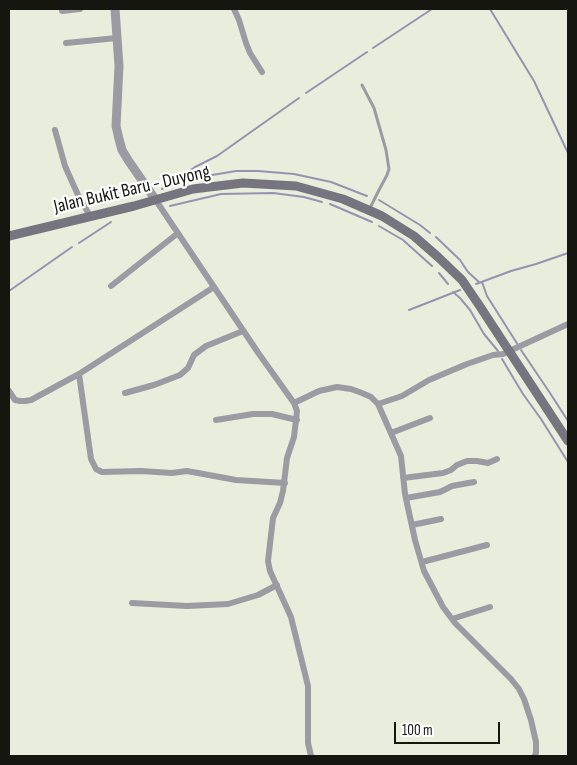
<!DOCTYPE html>
<style>
body{margin:0}
#map{position:relative;width:577px;height:765px;overflow:hidden;background:#e8eedb;font-family:"Sofia Sans Condensed",sans-serif}
canvas{display:block}
.frame{position:absolute;inset:0;border:10px solid #14160f;pointer-events:none}
.scale{position:absolute;left:394px;top:722px;width:106px;height:22px;box-sizing:border-box;border:2px solid #14160f;border-top:0;padding-left:6px;font-size:15px;line-height:18px;white-space:nowrap;color:#14160f;-webkit-text-stroke:4px #fff;paint-order:stroke}
</style>
<div id="map">
<canvas width="577" height="765"></canvas>
<div class="frame"></div>
<div class="scale">100 m</div>
</div>
<script>
const g = document.querySelector('canvas').getContext('2d');
g.lineJoin = 'round';
const toPath = rows => new Path2D(rows.map(r => 'M' + r).join(''));
function stroke(path, color, width, dash) { g.strokeStyle = color; g.lineWidth = width; g.lineCap = dash ? 'butt' : 'round'; g.setLineDash(dash || []); g.stroke(path); }
function write(font, color, halo, rows, align = 'center') {
  g.font = font + ' "Sofia Sans Condensed",sans-serif'; g.lineWidth = 4.5; g.setLineDash([]); g.textBaseline = 'middle'; g.strokeStyle = halo; g.fillStyle = color; for (const [text, x, y, turn = 0] of rows) {
    g.save(); g.translate(x, y); g.rotate((+turn || 0) * Math.PI / 180); g.textAlign = isNaN(turn) ? turn : align; if (halo) g.strokeText(text, 0, 0); g.fillText(text, 0, 0); g.restore();
  }
}
const stream = toPath([
 [490,9,534,81,568,153],
 [373,48,432,9],
 [306,93,367,52],
 [176,181,236,171,258,171,294,174,331,182,367,196],
 [162,189,168,186,195,167,217,156,299,98],
 [379,200,420,225,430,233],
 [330,204,372,222],
 [170,206,221,194,273,193,304,197,322,202],
 [379,226,403,240,432,266],
 [436,237,460,260,468,272,479,282],
 [79,243,111,222],
 [439,273,448,284],
 [482,282,487,296,518,345],
 [476,284,511,271,536,264,568,253],
 [9,291,72,247],
 [453,292,460,298,470,310,484,334,498,351],
 [409,310,460,290],
 [521,350,550,393,568,421],
 [502,359,523,394,541,419,568,462]
]);
const service = toPath([
 [362,85,374,108,386,150,389,169,387,175,379,190,369,210]
]);
const minor = toPath([
 [234,9,239,20,246,43,250,53,262,72],
 [62,11,80,9],
 [66,43,117,38],
 [55,130,65,166,78,195,90,216],
 [155,199,259,354,294,403,297,411,294,437,287,458,283,491,280,503,273,518,268,561,270,571,291,617,308,686,308,743,311,756],
 [111,286,178,233],
 [79,374,91,459,96,469,102,472,141,471,172,473,187,471,236,480,285,483],
 [9,391,15,400,20,401,25,401,31,400,79,374,214,287],
 [125,393,154,385,180,375,188,368,194,355,206,346,243,331],
 [294,403,319,391,337,387,351,389,362,393,371,397,378,404,401,456,405,494,415,540,424,571,443,607,455,623,511,679,519,689,524,699,531,720,536,742,536,752,535,756],
 [378,404,402,396,429,380,467,364,493,355,503,354,568,324],
 [216,420,253,414,272,414,297,420],
 [391,433,430,418],
 [403,478,443,473,451,470,457,465,467,461,477,461,488,463,497,459],
 [406,498,440,492,452,486,474,482],
 [412,525,441,519],
 [422,562,487,545],
 [132,603,187,606,228,604,258,595,277,585],
 [452,619,490,607]
]);
const tertiary = toPath([
 [115,9,119,66,116,126,119,139,122,150,128,160,155,199]
]);
const secondary = toPath([
 [9,236,134,206,193,189,243,183,296,186,343,199,382,216,414,236,438,257,462,280,479,305,568,441]
]);
const streetNames = [
 ["Jalan Bukit Baru - Duyong",132,190,-13]
];
stroke(stream, '#9892b1', 2);
stroke(service, '#9c9aa3', 3);
stroke(minor, '#9c9aa3', 6);
stroke(tertiary, '#9c9aa3', 9);
stroke(secondary, '#76747f', 9);
write('19px', '#14160f', '#fff', streetNames);
</script>
